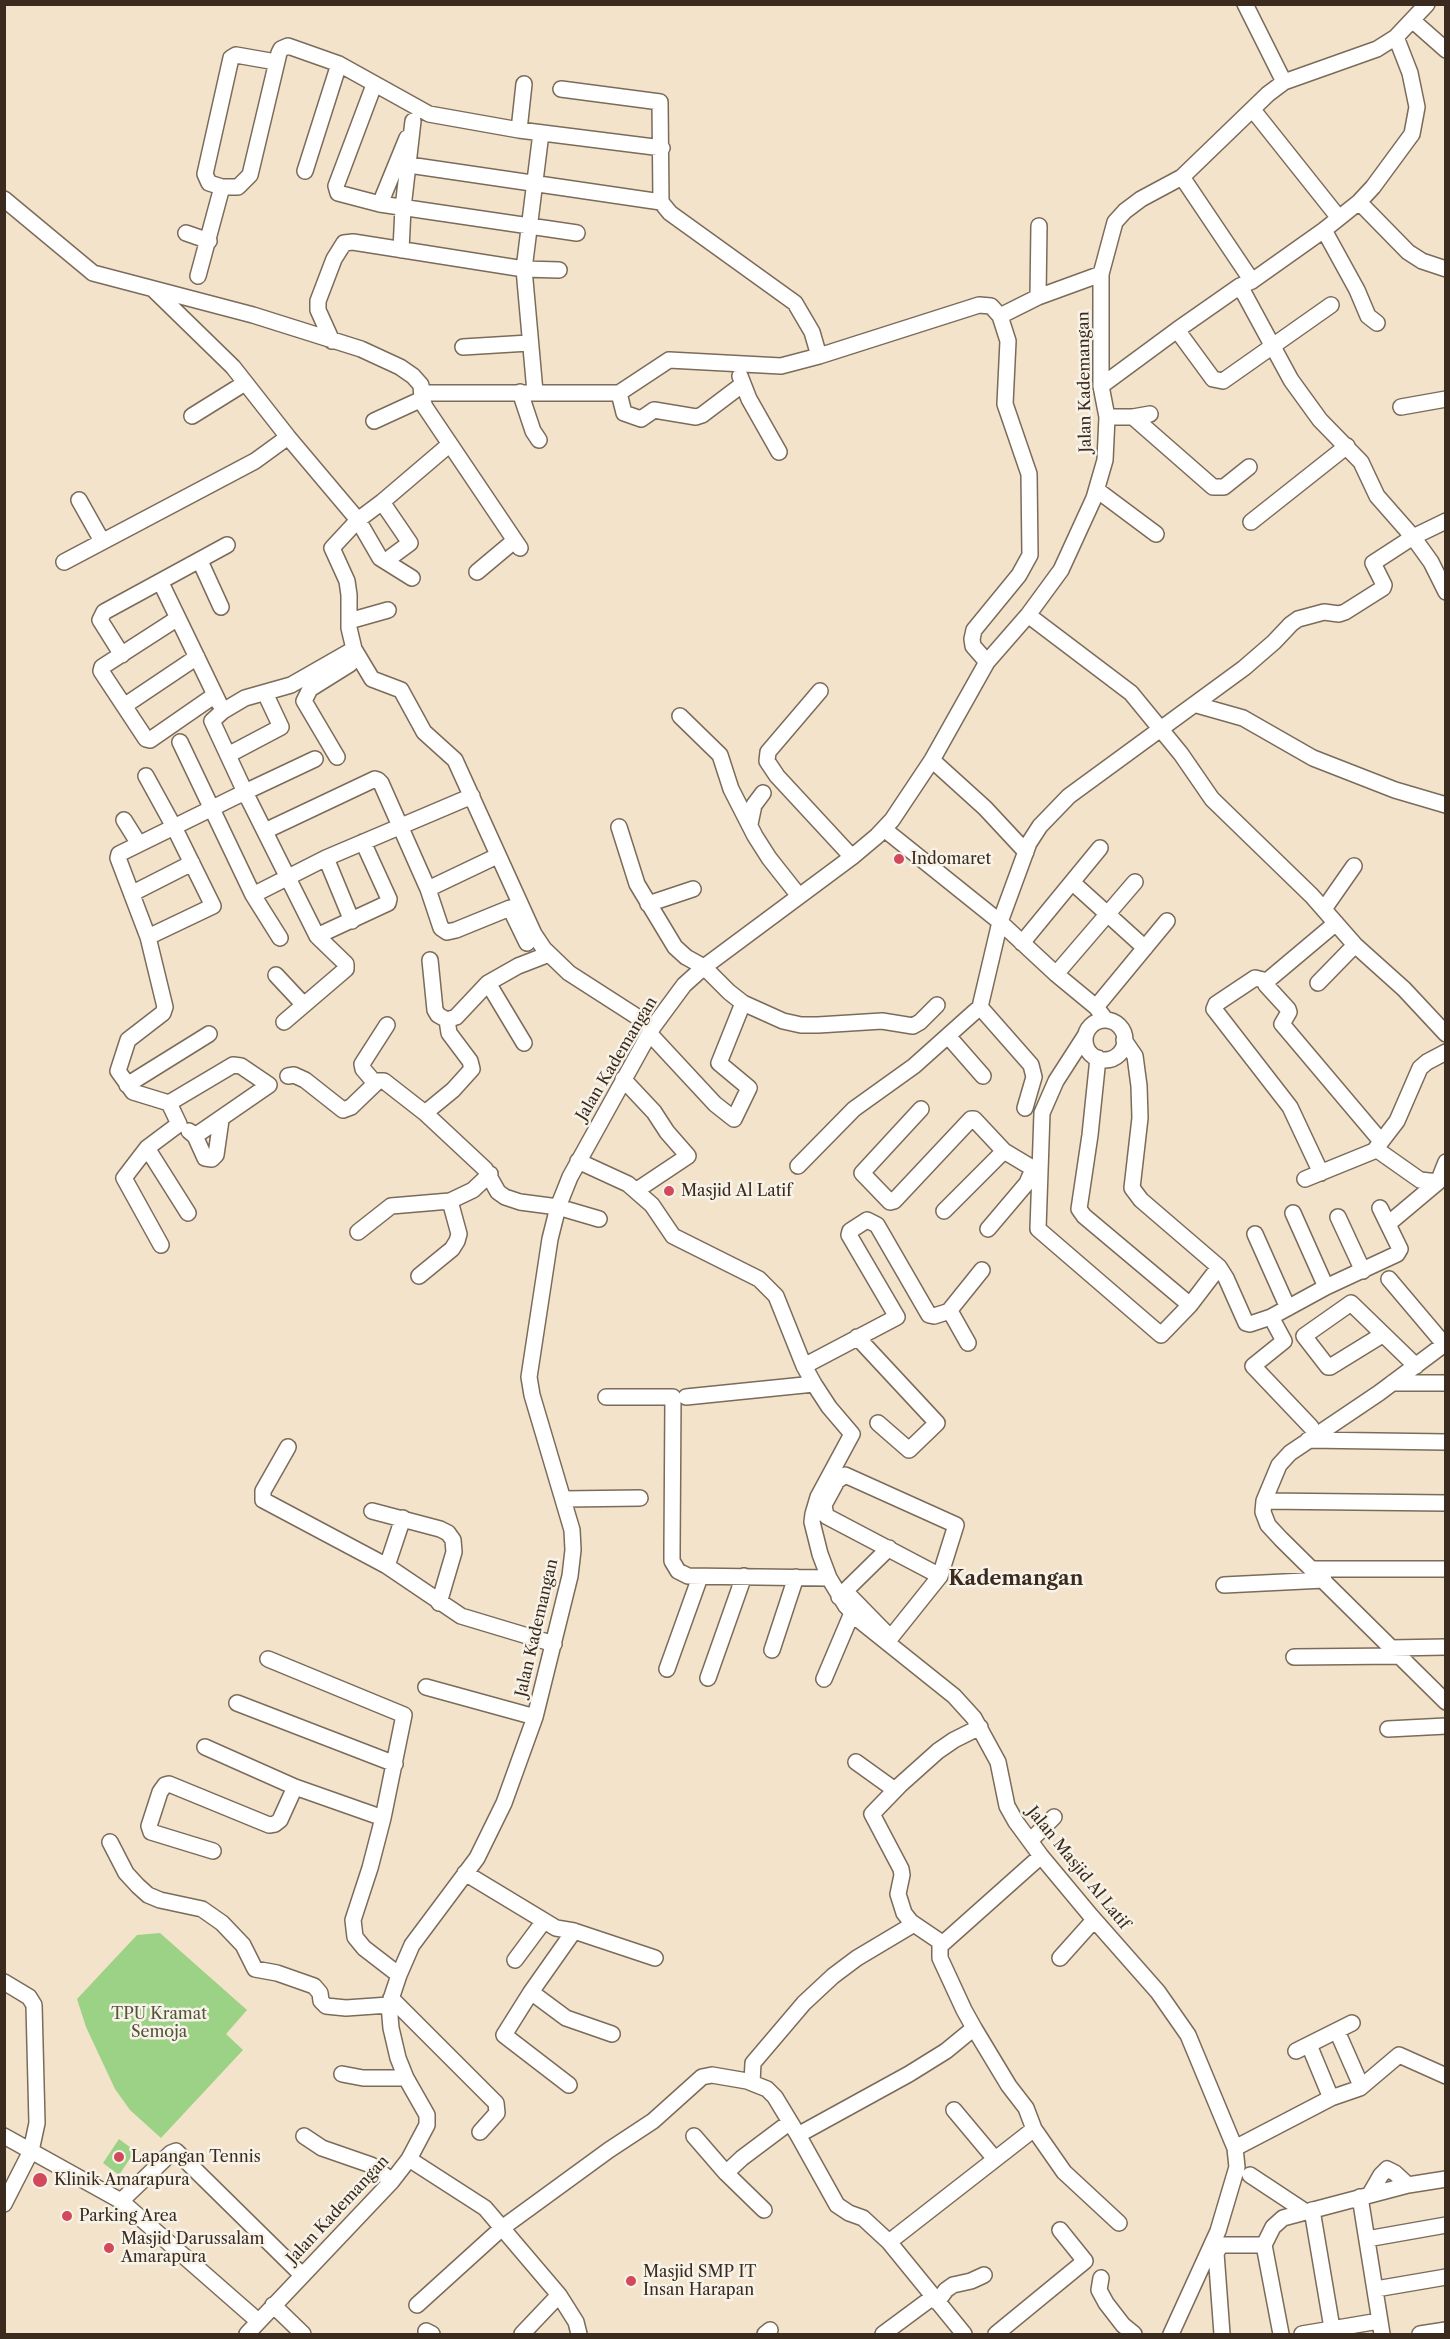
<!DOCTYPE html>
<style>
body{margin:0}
#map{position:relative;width:1450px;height:2339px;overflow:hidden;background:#f3e3ca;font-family:"Libre Caslon Text",serif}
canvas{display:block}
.frame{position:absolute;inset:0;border:6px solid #3b2a1e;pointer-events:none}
</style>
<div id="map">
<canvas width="1450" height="2339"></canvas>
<div class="frame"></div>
</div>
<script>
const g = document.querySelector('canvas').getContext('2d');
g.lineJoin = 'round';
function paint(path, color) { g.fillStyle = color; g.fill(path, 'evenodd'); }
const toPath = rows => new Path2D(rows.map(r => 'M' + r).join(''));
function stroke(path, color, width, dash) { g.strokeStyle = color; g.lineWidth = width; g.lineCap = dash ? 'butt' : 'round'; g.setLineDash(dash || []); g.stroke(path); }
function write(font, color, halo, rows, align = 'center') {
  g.font = font + ' "Libre Caslon Text",serif'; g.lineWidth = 5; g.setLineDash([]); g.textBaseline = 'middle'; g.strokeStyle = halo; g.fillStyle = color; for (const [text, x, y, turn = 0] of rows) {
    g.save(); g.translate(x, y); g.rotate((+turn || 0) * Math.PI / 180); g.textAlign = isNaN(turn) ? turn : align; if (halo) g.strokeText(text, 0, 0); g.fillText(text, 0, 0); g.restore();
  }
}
const green = toPath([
 [160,1933,247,2010,226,2034,243,2050,161,2138,130,2110,115,2089,86,2027,77,1999,137,1935],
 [119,2139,135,2151,119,2175,103,2163]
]);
const minor = toPath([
 [1245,4,1284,82],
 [1412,20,1446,50],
 [276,62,236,55,231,58,205,174,209,183,222,187,238,187,250,175,279,53,281,49,288,46,339,64,429,114,519,130,662,148],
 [374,85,336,186,338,193,380,204,577,233],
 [561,89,660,102,661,202,670,213,795,303,812,332,819,356],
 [1253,110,1339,218],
 [519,130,524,84],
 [409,165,661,202],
 [305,171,339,64],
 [1182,177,1252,281],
 [4,199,93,273,253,315,361,349,400,367,413,376,421,385,422,399,425,407,520,548],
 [1359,202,1408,252,1422,261,1446,269],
 [380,204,407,138],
 [1039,226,1038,297,1101,274],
 [1324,230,1357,290,1368,316,1377,323],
 [186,233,209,241],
 [401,250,403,208,413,121],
 [198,276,222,187],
 [1240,286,1291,380,1320,420,1361,462,1377,496,1413,537,1431,562,1446,592],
 [154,290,233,367,288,437,358,520,380,558,412,578],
 [1000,316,1038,297],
 [1177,330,1213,379,1223,381,1331,305],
 [332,341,318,310,318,301,334,259,344,243,353,242,524,269,559,270],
 [463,347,529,343],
 [740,376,749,399,779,452],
 [1101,386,1177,330,1240,286,1252,281,1324,230,1359,202,1373,187,1412,134,1417,107,1410,73,1396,37],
 [520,392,533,431,539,440],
 [535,392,524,269,541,133],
 [422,393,619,393,669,360,781,366,819,356,979,305,991,306,1000,316,1008,341,1005,404,1029,474,1030,555,1019,575,974,630,972,639,973,646,987,662],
 [619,393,624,413,641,419,654,410,696,417,702,415,743,384],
 [1401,407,1446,399],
 [192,416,245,383],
 [1107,417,1133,417,1150,414],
 [1133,417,1213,487,1224,487,1249,467],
 [374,421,422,399],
 [450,444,382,502,358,520,332,548,347,581,349,595,349,628,354,649,372,679,401,690,424,732,455,760,534,934,544,949,569,973,653,1027],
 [1097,490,1156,534],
 [79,500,102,541],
 [382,502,410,543,391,557],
 [1251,522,1347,446],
 [200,561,221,607],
 [64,562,255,461,288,437],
 [477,572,514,541],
 [161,583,219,703],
 [1028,615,1131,693,1181,754,1212,799,1312,896,1355,945,1404,989,1446,1034],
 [178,618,102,667,101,671,146,739,150,740,215,695],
 [349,621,388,610],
 [122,655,100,620,104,612,227,545],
 [820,691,768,752,767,761,777,776,852,857],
 [1197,705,1243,718,1313,758,1395,790,1446,805],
 [124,706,197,657],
 [680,716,720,755,731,789,755,836,769,858,799,896],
 [180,742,253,895,326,858,472,796],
 [228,755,281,727,265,693],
 [337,757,304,701,310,689,350,664],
 [315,759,245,792,212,721,223,711,245,698,291,685,354,649],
 [932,760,985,808,1026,852],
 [146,776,174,827,213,906,148,937],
 [124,820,139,844],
 [750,824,754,805,763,793],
 [619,827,637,884,675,947,686,957,704,967,729,992,743,1003,783,1021,801,1025,818,1025,882,1021,913,1026,920,1022,937,1005],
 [884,829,1000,922,1056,974,1096,1007,1106,1020],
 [265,831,375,779,378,780,381,783,428,889,441,928,447,932,456,930,510,908,527,943],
 [326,858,352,921],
 [1072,882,1145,948],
 [428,889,493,858],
 [133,893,192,863],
 [253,895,280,938],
 [648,904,693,889],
 [1324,909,1354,866],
 [1336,923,1267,981,1266,985,1288,1009,1289,1012,1282,1024,1380,1140],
 [1022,943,1100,848],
 [430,960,435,1010,438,1015,447,1020,456,1017,488,983,518,966,549,954],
 [1056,974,1135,882],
 [276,975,304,1005],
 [1267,981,1255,978,1216,1004,1214,1009,1290,1107,1321,1173],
 [488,983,524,1043],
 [1318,983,1355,945],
 [980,1007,1031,1065,1034,1077,1025,1108],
 [1096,1007,1167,921],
 '1085 1040a20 20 0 1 1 40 0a20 20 0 1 1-40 0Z',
 [284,1022,346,969,346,964,317,936],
 [650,1034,715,1104,734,1119,749,1088,719,1063,743,1003],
 [948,1036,983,1076],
 [1085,1036,1056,1081,1042,1113,1038,1229,1161,1335,1190,1305,1219,1267],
 [1124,1040,1135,1056,1139,1086,1140,1118,1132,1188,1141,1200,1219,1267,1226,1278,1246,1323,1250,1324,1271,1317,1326,1287,1397,1254,1400,1249,1380,1208],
 [1098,1058,1090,1135,1079,1209,1084,1216,1190,1305],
 [288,1076,294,1075,305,1080,343,1110,351,1107,378,1081,384,1081,425,1113,485,1169,498,1192,505,1197,520,1202,558,1207,599,1219],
 [623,1079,654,1112,667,1132,688,1156,637,1190],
 [375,1083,363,1069,362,1064,387,1025],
 [127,1085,209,1034],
 [169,1103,233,1065,241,1066,269,1085,195,1136],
 [921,1109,862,1173,890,1202,894,1201,971,1119,974,1119,1004,1151,1039,1172],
 [425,1113,453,1090,472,1069,470,1061,449,1033,447,1020],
 [189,1131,195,1136,205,1158,212,1159,216,1155,221,1120],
 [147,1148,188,1213],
 [1376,1149,1420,1180,1438,1182],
 [578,1161,628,1184,652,1205,673,1236,759,1279,776,1296,804,1366,814,1384,829,1407,852,1434,818,1497,813,1514,812,1522,820,1554,829,1578,846,1606,859,1620,954,1696,974,1718,998,1762,1007,1806,1016,1822,1041,1856,1091,1916,1158,1992,1188,2035,1235,2148,1237,2167,1218,2231,1171,2334],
 [798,1166,854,1109,914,1066,980,1007,1000,922,1029,843,1040,826,1069,796,1244,668,1274,642,1291,624,1298,619,1324,612,1339,614,1345,612,1383,588,1384,585,1373,563,1413,537,1446,521],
 [1305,1179,1374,1151,1397,1121,1420,1068,1427,1062,1446,1052],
 [944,1211,1004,1151],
 [1293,1213,1326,1287],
 [1338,1217,1363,1271],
 [1388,1224,1438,1182,1446,1162],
 [988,1229,1027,1183,1033,1169],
 [358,1232,391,1206,450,1201],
 [1255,1234,1288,1308],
 [161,1245,124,1178,147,1148,179,1124,169,1103,133,1092,118,1071,128,1040,163,1013,165,1007,148,937,118,858,119,854,245,792,317,936,388,903,389,899,363,842],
 [419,1276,452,1249,457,1241,459,1234,450,1201,473,1190,490,1174],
 [1389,1279,1444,1344],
 [949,1311,982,1270],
 [1271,1317,1284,1341,1253,1366,1311,1427],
 [1382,1335,1330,1367,1328,1367,1304,1336,1351,1303,1416,1366],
 [857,1337,937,1423,909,1450,878,1423],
 [1446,1343,1379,1393,1290,1453,1279,1465,1264,1501,1263,1512,1268,1525,1281,1539,1446,1702],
 [804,1366,897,1317,849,1235,850,1231,867,1220,877,1225,929,1315,934,1316,950,1311,968,1343],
 [1392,1383,1446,1383],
 [606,1397,673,1397,672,1550,672,1561,678,1571,688,1576,829,1578],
 [686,1397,814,1384],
 [1308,1440,1446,1442],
 [288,1447,263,1491,263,1500,387,1566,461,1616,554,1644],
 [564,1499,640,1498],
 [1264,1501,1446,1503],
 [372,1511,440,1529,448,1533,453,1540,454,1552,439,1603],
 [387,1566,403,1518],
 [1312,1569,1446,1569],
 [1224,1585,1324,1580],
 [845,1591,888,1635,892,1636,940,1576,956,1525,845,1475,837,1481,824,1505,826,1516,940,1576],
 [839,1597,889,1548],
 [1390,1648,1446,1647],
 [772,1650,796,1577],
 [1294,1657,1399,1656],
 [268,1659,404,1715,383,1818,370,1868,353,1920,355,1937,364,1948,399,1975],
 [667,1669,700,1577],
 [708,1678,744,1576],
 [824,1679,852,1613],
 [426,1687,535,1717],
 [237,1703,395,1764],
 [1388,1729,1446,1726],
 [205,1747,295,1787,383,1818],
 [856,1762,895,1790],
 [1030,1841,1054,1817],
 [110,1842,126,1873,138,1886,148,1895,160,1900,202,1909,222,1923,243,1945,255,1969,277,1973,314,1986,320,1993,321,2001,326,2006,346,2008,389,2005],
 [213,1851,151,1832,149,1826,160,1792,165,1785,169,1784,269,1825,275,1824,280,1820,295,1787],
 [465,1873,556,1928,574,1931,655,1958],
 [942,1943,911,1922,904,1913,898,1894,902,1875,901,1869,872,1814,900,1785,938,1751,954,1740,980,1727],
 [1060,1958,1094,1920],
 [515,1960,544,1921],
 [4,1982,29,1997,34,2005,37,2123,31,2151,4,2204],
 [531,1992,566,2018,612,2034],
 [391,1998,496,2103,497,2113,480,2132],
 [974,2028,1009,2086,1026,2108,1034,2129,1064,2172,1119,2223],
 [1337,2031,1359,2081],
 [1309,2045,1331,2098],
 [1296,2051,1352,2023],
 [342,2074,363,2078,406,2078],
 [752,2083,753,2063,804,2003,833,1976,857,1958,914,1924],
 [569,2085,504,2035,531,1992,574,1931],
 [954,2110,995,2159],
 [798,2135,909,2074,946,2051,974,2028,964,2010,940,1958,940,1946,1041,1856],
 [4,2136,121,2201,258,2321],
 [304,2136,322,2148,371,2165,392,2181],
 [694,2136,726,2173],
 [1235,2148,1331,2098,1360,2088,1399,2055,1446,2076],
 [409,2159,485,2208,559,2295,576,2322,579,2334],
 [1250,2175,1306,2212],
 [1370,2194,1381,2175,1387,2169,1395,2173,1408,2185],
 [1360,2197,1382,2334],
 [121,2201,171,2153,176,2151,302,2275],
 [764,2210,726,2173,742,2158,790,2122],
 [1312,2210,1333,2334],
 [1367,2239,1446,2225],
 [889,2242,1034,2129],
 [1264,2245,1281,2334],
 [1101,2278,1099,2290,1106,2303,1123,2325,1134,2334],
 [1376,2289,1446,2277],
 [937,2302,946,2290,953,2285,971,2281,984,2275],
 [273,2305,303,2334],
 [417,2305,502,2228,609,2150,653,2121,702,2077,712,2075,747,2081,767,2089,775,2097,798,2135,837,2205,849,2213,863,2218,889,2242,964,2334],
 [426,2331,432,2334],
 [247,2334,392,2181,409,2159,427,2125,427,2115,406,2078,398,2058,391,2028,389,2005,399,1975,412,1945,477,1858,504,1803,535,1717,570,1576,573,1550,572,1530,532,1395,529,1377,550,1239,558,1207,570,1177,653,1027,684,985,704,967,852,857,877,836,892,820,932,760,987,662,1028,615,1061,570,1094,498,1105,460,1107,417,1101,386,1101,274,1115,222,1125,211,1141,199,1182,177,1268,94,1284,82,1377,49,1396,37,1427,4],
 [522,2334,559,2295],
 [765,2334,770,2330],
 [883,2334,933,2297],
 [996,2334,1085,2261,1060,2230],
 [1222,2334,1216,2253,1221,2245,1264,2245,1273,2227,1283,2218,1408,2185,1446,2179],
 [1302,2334,1379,2321],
 [1420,2334,1446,2330]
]);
const markers = [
 [899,859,6,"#d1495b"],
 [669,1191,6,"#d1495b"],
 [119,2157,6,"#d1495b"],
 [40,2180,8,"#d1495b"],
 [67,2216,6,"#d1495b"],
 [109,2248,6,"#d1495b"],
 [631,2281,6,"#d1495b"]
];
const streetNames = [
 ["Jalan Kademangan",1085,382,-91],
 ["Jalan Kademangan",617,1059,-59],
 ["Jalan Kademangan",537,1628,-77],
 ["Jalan Masjid Al Latif",1078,1868,51],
 ["Jalan Kademangan",338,2210,-47]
];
const poiNames = [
 ["Indomaret",911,859],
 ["Masjid Al Latif",681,1191],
 ["Lapangan Tennis",131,2157],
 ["Klinik Amarapura",54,2180],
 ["Parking Area",79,2216],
 ["Masjid Darussalam",121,2239],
 ["Amarapura",121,2257],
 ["Masjid SMP IT",643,2272],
 ["Insan Harapan",643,2290]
];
const parkNames = [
 ["TPU Kramat",159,2014],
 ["Semoja",159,2032]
];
const quarterNames = [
 ["Kademangan",1016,1579]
];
paint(green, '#9bd285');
stroke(minor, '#7b6b5a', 18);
stroke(minor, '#fff', 15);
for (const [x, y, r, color] of markers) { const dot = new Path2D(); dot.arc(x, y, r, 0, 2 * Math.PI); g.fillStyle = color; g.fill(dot); stroke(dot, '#f7f3e8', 2); }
write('16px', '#3b2a1e', '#f7f3e8', streetNames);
write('16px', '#3b2a1e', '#f7f3e8', poiNames, 'left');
write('16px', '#535438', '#f7f3e8', parkNames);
write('bold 20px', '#3b2a1e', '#f7f3e8', quarterNames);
</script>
